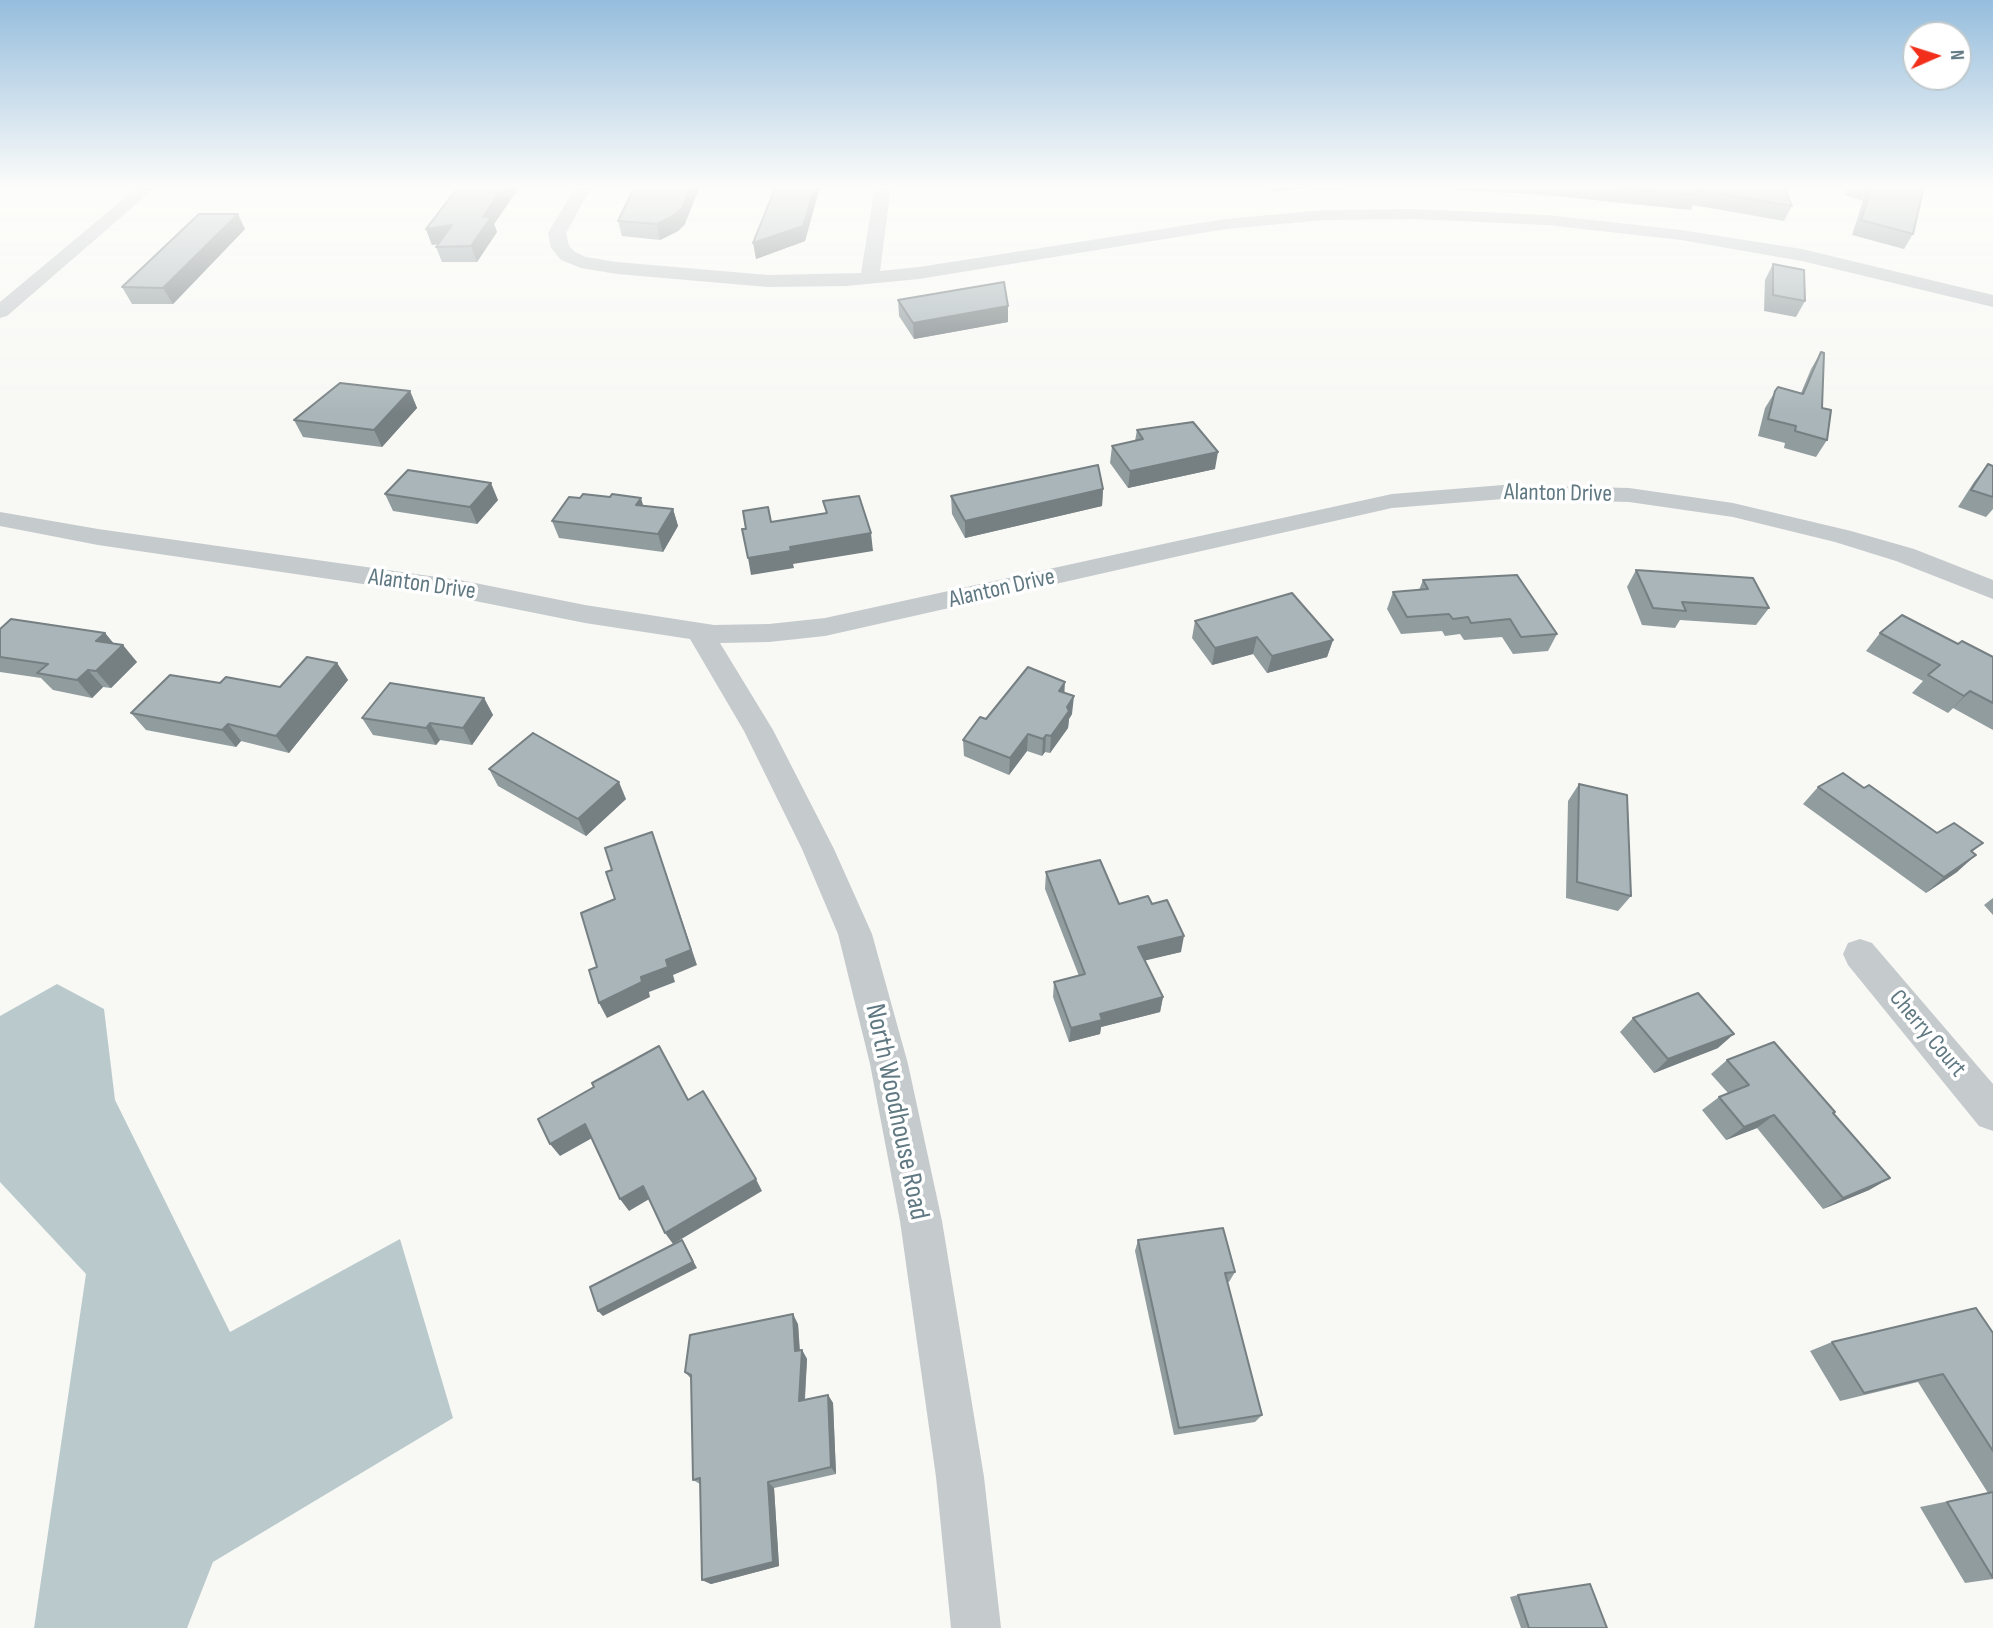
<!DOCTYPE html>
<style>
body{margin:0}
#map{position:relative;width:1993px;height:1628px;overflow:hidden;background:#f8f8f5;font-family:"Sofia Sans Condensed",sans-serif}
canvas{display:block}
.north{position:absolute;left:1902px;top:21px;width:70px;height:70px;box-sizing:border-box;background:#fff;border:2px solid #bfc9cd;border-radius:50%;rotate:87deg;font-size:19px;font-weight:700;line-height:28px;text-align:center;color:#607882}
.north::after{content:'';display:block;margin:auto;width:24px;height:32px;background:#f22f1b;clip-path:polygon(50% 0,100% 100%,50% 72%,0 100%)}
</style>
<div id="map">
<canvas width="1993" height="1628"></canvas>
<div class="north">N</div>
</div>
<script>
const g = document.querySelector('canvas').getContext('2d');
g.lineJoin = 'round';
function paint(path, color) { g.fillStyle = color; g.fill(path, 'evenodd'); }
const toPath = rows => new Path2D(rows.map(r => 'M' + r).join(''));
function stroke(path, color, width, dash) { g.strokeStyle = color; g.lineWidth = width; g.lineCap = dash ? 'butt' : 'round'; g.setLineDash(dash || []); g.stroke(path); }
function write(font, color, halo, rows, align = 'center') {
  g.font = font + ' "Sofia Sans Condensed",sans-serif'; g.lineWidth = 7; g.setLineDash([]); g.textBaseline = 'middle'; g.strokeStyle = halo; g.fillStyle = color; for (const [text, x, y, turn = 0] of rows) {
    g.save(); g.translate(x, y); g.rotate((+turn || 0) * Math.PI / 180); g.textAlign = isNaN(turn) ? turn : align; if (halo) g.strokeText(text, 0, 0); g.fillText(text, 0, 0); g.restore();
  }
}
const water = toPath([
 [57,984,104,1009,115,1100,230,1332,400,1239,453,1418,213,1562,187,1628,34,1628,86,1274,0,1182,0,1016]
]);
const minor = toPath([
 [139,186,157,186,7,316,0,318,0,302,139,186],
 [576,186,592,186,566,233,569,246,575,252,586,257,617,262,768,275,861,273,875,186,891,186,880,271,919,267,1226,219,1325,210,1412,209,1547,215,1681,230,1802,249,1993,295,1993,307,1802,261,1681,240,1547,225,1412,219,1325,220,1226,229,919,279,846,286,768,287,617,274,581,268,561,260,551,248,548,233,576,186],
 [1503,485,1629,488,1733,503,1851,531,1914,549,1993,580,1993,599,1896,561,1835,542,1733,517,1629,502,1503,499,1392,508,825,636,769,642,720,643,773,730,834,849,872,934,908,1064,942,1221,984,1477,1001,1628,951,1628,936,1477,900,1221,870,1064,838,934,802,849,744,731,690,639,585,623,465,599,98,545,0,526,0,512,98,529,465,581,585,605,714,625,769,624,825,618,1392,494,1503,485],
 [1860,939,1872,943,1993,1084,1993,1131,1979,1126,1848,965,1843,954,1848,943,1860,939]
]);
const wall = toPath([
 [459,186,520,186,494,224,497,232,477,262,442,262,436,247,438,244,432,245,426,229],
 [776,186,824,186,823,190,819,190,805,241,756,259],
 [1266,186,1358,186,1357,189,1309,190,1308,188,1272,191],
 [1452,186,1784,186,1792,206,1784,221,1693,205,1691,210,1535,194,1454,190],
 [1849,186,1930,186,1924,189,1913,234,1904,249,1852,235,1863,201,1844,195],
 [618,221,685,224,678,231,660,240,622,236],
 [245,229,173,304,132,304,122,287],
 [1773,264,1805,301,1796,317,1764,311,1765,280],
 [898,300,1008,306,1008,322,914,339,899,316],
 [1821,352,1822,408,1827,440,1816,457,1784,448,1785,443,1758,436,1765,408,1778,387,1801,393,1811,369],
 [410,391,417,408,382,447,303,437,294,420],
 [1137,430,1215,469,1128,488,1110,463,1112,446,1135,441],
 [1988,464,1993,466,1993,509,1986,517,1958,507,1974,482],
 [1103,489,1102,506,965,538,952,514,951,496],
 [385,494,498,500,477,524,393,511],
 [644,506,673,509,678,526,663,552,559,538,552,521],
 [1636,570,1769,608,1756,625,1680,620,1675,628,1642,625,1627,587],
 [1423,580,1557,634,1548,651,1513,654,1502,637,1464,640,1460,634,1445,636,1442,631,1401,634,1387,609,1393,592,1419,590],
 [1195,621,1333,640,1327,657,1267,673,1253,654,1212,665,1192,638],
 [0,629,105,633,114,644,137,662,111,688,103,687,92,698,53,690,41,678,0,672],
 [1880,633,1958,644,1993,657,1993,730,1953,708,1948,713,1912,693,1923,681,1866,651],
 [337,663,348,680,289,753,241,741,236,747,146,730,131,713,220,683,280,687],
 [1065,693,1072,714,1069,719,1068,728,1050,753,1045,752,1042,756,1027,751,1009,775,964,756,963,740,986,719],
 [484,698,493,715,472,745,440,740,436,745,373,735,362,718],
 [489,769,626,799,586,836,498,786],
 [1579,784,1631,896,1618,911,1566,898,1568,801],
 [1818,787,1864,788,1937,833,1983,843,1972,852,1957,872,1926,893,1803,804],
 [1046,872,1119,904,1152,904,1181,952,1144,960,1163,997,1160,1012,1101,1027,1100,1034,1069,1042,1053,997,1054,982,1079,976,1045,889],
 [1993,898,1993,915,1984,905],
 [1633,1018,1718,1048,1654,1073,1620,1032],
 [1727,1060,1833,1113,1890,1178,1869,1190,1823,1209,1757,1128,1726,1140,1702,1110,1719,1097,1728,1093,1711,1074],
 [1138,1240,1235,1272,1229,1282,1227,1282,1262,1415,1255,1422,1174,1435,1135,1251],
 [798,1324,800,1350,802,1350,807,1359,805,1400,828,1395,833,1403,836,1474,774,1488,779,1566,711,1584,702,1580,700,1484,693,1480,692,1380,685,1372],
 [1993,1333,1993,1579,1965,1583,1920,1507,1988,1493,1918,1382,1840,1401,1810,1351,1832,1342],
 [1518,1595,1607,1628,1521,1628,1510,1597]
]);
const shadedWall = toPath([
 [504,186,520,186,494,224,497,232,477,262,471,246,483,217],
 [691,186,700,186,685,224,678,231,660,240,657,224],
 [815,186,819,186,819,190,805,241,756,259,753,243],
 [1273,186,1308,186,1308,188,1272,191],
 [238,214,245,229,173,304,163,288],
 [452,225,457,240,432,245,426,229],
 [1008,306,1008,322,914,339,913,323],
 [410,391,417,408,382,447,374,430],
 [1218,452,1215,469,1128,488,1130,471],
 [491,483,498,500,477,524,470,507],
 [1103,489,1102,506,965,538,965,521],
 [641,498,646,515,636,505],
 [673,509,678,526,663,552,658,534],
 [871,533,873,551,793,564,794,568,751,575,748,558,790,547],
 [105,633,119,650,123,645,137,662,111,688,96,671,96,641],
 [1257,637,1253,654,1212,665,1215,648],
 [1333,640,1327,657,1267,673,1272,656],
 [337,663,348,680,289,753,276,736],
 [88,670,103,687,92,698,77,680],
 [1065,682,1064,699,1059,691],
 [1970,691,1948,713,1964,696],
 [1074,696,1072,714,1069,719,1068,728,1050,753,1051,736,1067,707],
 [484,698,493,715,472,745,463,728],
 [430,723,440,740,436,745,426,728],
 [228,724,241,741,236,747,222,730],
 [1028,734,1027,751,1009,775,1010,758],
 [1046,735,1045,752,1042,756,1043,739],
 [619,782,626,799,586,836,578,819],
 [652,832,658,849,697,965,673,975,675,982,649,992,650,997,607,1018,599,1003,641,977,666,960],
 [1976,855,1957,872,1926,893,1944,877],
 [1184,936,1181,952,1135,963,1138,947],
 [1163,997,1160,1012,1101,1027,1100,1034,1069,1042,1071,1028,1100,1014],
 [1734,1034,1718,1048,1654,1073,1668,1059],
 [1774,1115,1757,1128,1726,1140,1744,1127],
 [585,1124,594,1137,560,1156,550,1144],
 [1890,1178,1869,1190,1823,1209,1843,1198],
 [756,1179,762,1191,673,1244,665,1233],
 [643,1186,651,1198,629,1211,620,1199],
 [682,1240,697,1268,603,1316,598,1311],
 [793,1314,798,1324,800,1360,795,1351],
 [802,1350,807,1359,804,1409,799,1401],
 [828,1395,833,1403,836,1474,831,1467],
 [768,1482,774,1488,779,1566,711,1584,702,1580]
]);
const building = toPath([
 [459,186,504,186,483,217,491,217,471,246,436,247,452,225,426,229,459,186],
 [635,186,691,186,682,208,675,215,657,224,618,221,635,186],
 [776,186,815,186,803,226,753,243,776,186],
 [1607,186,1784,186,1792,206,1698,190,1698,195,1607,186],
 [1871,186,1924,186,1913,234,1861,220,1872,186,1871,186],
 [199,214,238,214,163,288,122,287,199,214],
 [1773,264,1804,270,1805,301,1773,295,1773,264],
 [1004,282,1008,306,913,323,898,300,1004,282],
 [1821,352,1824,353,1822,408,1831,410,1827,440,1795,431,1796,426,1768,419,1775,391,1778,387,1803,394,1821,352],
 [340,383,410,391,374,430,294,420,340,383],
 [1193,422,1218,452,1130,471,1112,446,1143,439,1137,430,1193,422],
 [1988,464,1993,466,1993,497,1971,490,1988,464],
 [1098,465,1103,489,965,521,951,496,1098,465],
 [408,470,491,483,470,507,385,494,408,470],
 [583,494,610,497,612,494,641,498,636,505,673,509,658,534,552,521,569,497,580,498,583,494],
 [859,496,871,533,790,547,791,551,748,558,742,529,746,529,743,511,768,507,771,522,827,513,823,501,859,496],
 [1636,570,1753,578,1769,608,1682,602,1686,611,1653,608,1636,570],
 [1517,575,1557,634,1521,637,1510,619,1471,623,1468,617,1453,619,1449,614,1407,617,1393,592,1428,589,1423,580,1517,575],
 [1292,593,1333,640,1272,656,1257,637,1215,648,1195,621,1292,593],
 [1902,615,1958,644,1962,641,1993,657,1993,703,1970,691,1964,696,1928,675,1940,665,1880,633,1902,615],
 [11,619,105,633,96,641,123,645,96,671,88,670,77,680,37,673,48,664,0,657,0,629,11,619],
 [307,657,337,663,276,736,228,724,222,730,131,713,170,675,220,683,226,677,280,687,307,657],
 [1028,667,1065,682,1059,691,1074,696,1067,707,1069,711,1051,736,1046,735,1043,739,1028,734,1010,758,963,740,980,717,986,719,1028,667],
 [390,683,484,698,463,728,430,723,426,728,362,718,390,683],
 [533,733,619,782,578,819,489,769,533,733],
 [1843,773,1864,788,1869,785,1937,833,1954,823,1983,843,1971,851,1976,855,1944,877,1818,787,1843,773],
 [1579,784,1627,795,1631,896,1577,882,1579,784],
 [652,832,691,950,666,960,668,967,641,977,642,982,599,1003,589,970,597,967,581,913,615,899,606,872,612,870,605,848,652,832],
 [1100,860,1119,904,1148,896,1152,904,1167,900,1184,936,1138,947,1163,997,1100,1014,1102,1020,1071,1028,1054,982,1085,974,1046,872,1100,860],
 [1698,993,1734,1034,1668,1059,1633,1018,1698,993],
 [1774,1042,1835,1112,1833,1113,1890,1178,1843,1198,1774,1115,1744,1127,1719,1097,1749,1085,1727,1060,1774,1042],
 [659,1046,688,1100,703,1091,756,1179,665,1233,643,1186,620,1199,585,1124,550,1144,538,1119,594,1087,592,1083,659,1046],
 [1223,1228,1235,1272,1225,1273,1262,1415,1179,1428,1138,1240,1223,1228],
 [682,1240,693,1262,598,1311,590,1287,682,1240],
 [1976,1308,1993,1333,1993,1451,1943,1374,1864,1393,1832,1342,1976,1308],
 [793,1314,795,1351,802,1350,799,1401,828,1395,831,1467,768,1482,773,1562,702,1580,700,1478,693,1480,691,1375,685,1372,690,1335,793,1314],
 [1993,1492,1993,1578,1947,1502,1993,1492],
 [1590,1584,1607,1628,1529,1628,1518,1595,1590,1584]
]);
const streetNames = [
 ["Alanton Drive",1558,494,1],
 ["Alanton Drive",422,585,8],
 ["Alanton Drive",1002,589,-13],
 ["Cherry Court",1927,1034,50]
];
const nearStreetnames = [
 ["North Woodhouse Road",896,1112,78]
];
paint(water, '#bacacc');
paint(minor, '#c5cacd');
paint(wall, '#919c9f');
paint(shadedWall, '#767f82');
paint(building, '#a9b5b9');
stroke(building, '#767f82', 2);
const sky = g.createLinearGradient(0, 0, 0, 414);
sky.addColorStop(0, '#95bddd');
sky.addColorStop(0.45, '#fcfcfa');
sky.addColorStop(1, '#fcfcfa00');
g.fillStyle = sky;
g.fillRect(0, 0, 1993, 414);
write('24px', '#607882', '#fff', streetNames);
write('28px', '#607882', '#fff', nearStreetnames);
</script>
